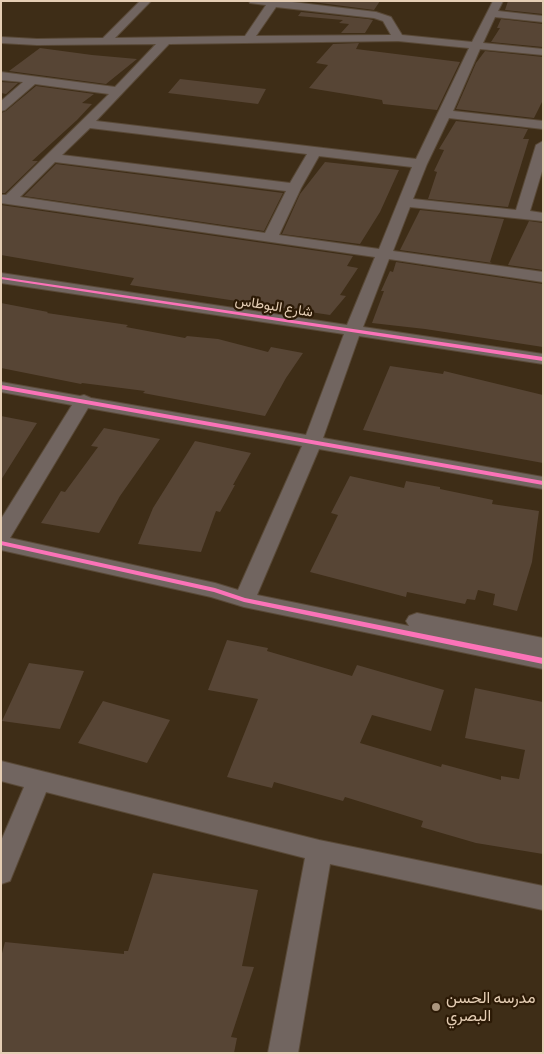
<!DOCTYPE html>
<meta charset="utf-8">
<style>
body{margin:0}
#map{position:relative;width:544px;height:1054px;overflow:hidden;background:#3e2d17;font-family:Barlow,sans-serif}
canvas{display:block}
.frame{position:absolute;inset:0;border:2px solid #e5ceb5;pointer-events:none}
</style>
<div id="map">
<canvas width="544" height="1054"></canvas>
<div class="frame"></div>
</div>
<script>
const g = document.querySelector('canvas').getContext('2d');
g.lineJoin = 'round';
function paint(path, color) { g.fillStyle = color; g.fill(path, 'evenodd'); }
const toPath = rows => new Path2D(rows.map(r => 'M' + r).join(''));
function stroke(path, color, width, dash) { g.strokeStyle = color; g.lineWidth = width; g.lineCap = dash ? 'butt' : 'round'; g.setLineDash(dash || []); g.stroke(path); }
function write(font, color, halo, rows, align = 'center') {
  g.font = font + ' Barlow,Vazirmatn,sans-serif'; g.lineWidth = 4.5; g.setLineDash([]); g.textBaseline = 'middle'; g.strokeStyle = halo; g.fillStyle = color; for (const [text, x, y, turn = 0] of rows) {
    g.save(); g.translate(x, y); g.rotate((+turn || 0) * Math.PI / 180); g.textAlign = isNaN(turn) ? turn : align; if (halo) g.strokeText(text, 0, 0); g.fillText(text, 0, 0); g.restore();
  }
}
const building = toPath([
 [305,1,380,1,374,10],
 [508,1,543,1,543,14,505,10],
 [301,12,368,19,373,20,365,33,341,33,349,24,339,23,343,20,298,16],
 [501,19,543,24,543,47,491,42,500,28,497,28],
 [359,43,356,49,460,62,437,110,383,104,382,100,309,88,328,65,316,63,333,44],
 [40,48,92,55,137,59,106,84,9,71],
 [485,51,543,57,543,100,534,118,456,109,476,63],
 [180,79,266,89,258,104,168,93],
 [1,82,18,83,6,94,1,93],
 [36,86,94,94,82,103,92,104,77,120,32,161,38,161,5,193,1,193,1,113,6,111],
 [456,121,528,129,523,139,529,139,508,207,428,199,437,172,434,171,444,150,439,149],
 [325,162,399,170,380,212,360,244,282,234,300,194],
 [56,164,283,193,264,231,24,196],
 [1,205,353,256,347,266,358,268,340,295,346,296,330,315,130,285,134,278,1,255],
 [420,210,504,219,490,262,492,263,400,250],
 [529,221,543,223,543,270,508,265],
 [396,262,543,284,543,347,425,329,372,323,384,291,381,291,390,271,393,272],
 [1,303,48,312,47,313,128,325,126,327,185,338,187,336,218,339,268,352,271,347,303,353,286,378,265,416,143,393,145,391,82,383,81,384,1,368],
 [390,366,443,374,444,371,543,395,543,463,363,430],
 [1,416,37,423,1,480],
 [104,428,160,439,120,496,99,533,41,523,61,491,65,492,98,447,91,446],
 [195,441,251,453,233,485,235,485,220,512,216,511,201,552,138,544,153,508],
 [350,476,404,488,406,481,440,487,440,489,493,500,492,504,539,511,532,562,517,611,493,605,495,594,478,590,475,600,467,599,465,604,407,592,406,597,310,572,338,515,331,513],
 [227,640,268,648,267,651,352,676,357,665,444,690,431,731,372,715,360,743,441,767,442,764,501,780,501,776,519,779,525,750,465,738,475,688,543,702,543,854,476,843,421,827,423,821,345,797,343,801,274,782,272,788,227,777,258,699,208,690],
 [29,663,84,671,60,729,2,721],
 [103,701,170,720,147,763,78,743],
 [153,873,258,890,242,966,254,967,231,1037,237,1038,234,1053,1,1053,1,957,5,942,124,954,124,951,128,951]
]);
const minor = toPath([
 [140,1,151,1,115,38,245,36,266,5,250,3,249,1,284,1,376,12,391,17,402,35,472,42,493,1,503,1,498,11,543,16,543,22,495,17,483,43,543,49,543,55,480,49,453,111,543,121,543,129,449,118,427,164,413,199,516,210,536,145,543,141,543,168,530,211,543,213,543,221,410,207,393,251,543,272,543,282,389,259,363,327,543,354,543,364,359,336,323,438,543,477,543,489,319,449,257,595,409,626,406,621,409,616,417,613,543,638,543,669,244,607,211,597,1,550,1,519,72,405,1,392,1,382,80,396,84,395,91,398,306,435,344,334,1,283,1,273,347,325,375,257,1,203,1,195,6,195,109,94,35,84,5,110,1,111,1,101,23,82,1,80,1,72,115,87,156,44,37,45,1,43,1,37,37,39,103,38,140,1],
 [276,7,374,18,383,21,391,35,256,36,276,7],
 [398,41,469,48,416,159,96,121,169,44,398,41],
 [90,128,307,154,290,183,62,155,90,128],
 [319,156,412,167,379,249,279,235,301,188,319,156],
 [55,162,286,191,265,233,20,197,55,162],
 [88,408,302,446,238,590,215,583,10,538,88,408],
 [1,761,319,840,543,886,543,910,330,864,298,1053,268,1053,305,858,46,792,10,881,1,884,1,841,24,787,1,781,1,761]
]);
const cycleway = toPath([
 [1,277,543,357,543,361,1,279,1,277],
 [1,385,543,481,543,485,1,389,1,385],
 [1,541,215,588,245,598,543,658,543,664,244,602,214,592,1,545,1,541]
]);
const markers = [
 [436,1007,5,"#ab967e"]
];
const streetNames = [
 ["شارع البوطاس",274,306,9]
];
const nearPoinames = [
 ["مدرسه الحسن",446,998],
 ["البصري",446,1016]
];
paint(building, '#574535');
stroke(minor, '#594937', 2);
paint(minor, '#716560');
paint(cycleway, '#fb73b8');
for (const [x, y, r, color] of markers) { const dot = new Path2D(); dot.arc(x, y, r, 0, 2 * Math.PI); g.fillStyle = color; g.fill(dot); stroke(dot, '#2c1a06', 2); }
write('14px', '#e5ceb5', '#2c1a06', streetNames);
write('16px', '#e5ceb5', '#2c1a06', nearPoinames, 'left');
</script>
